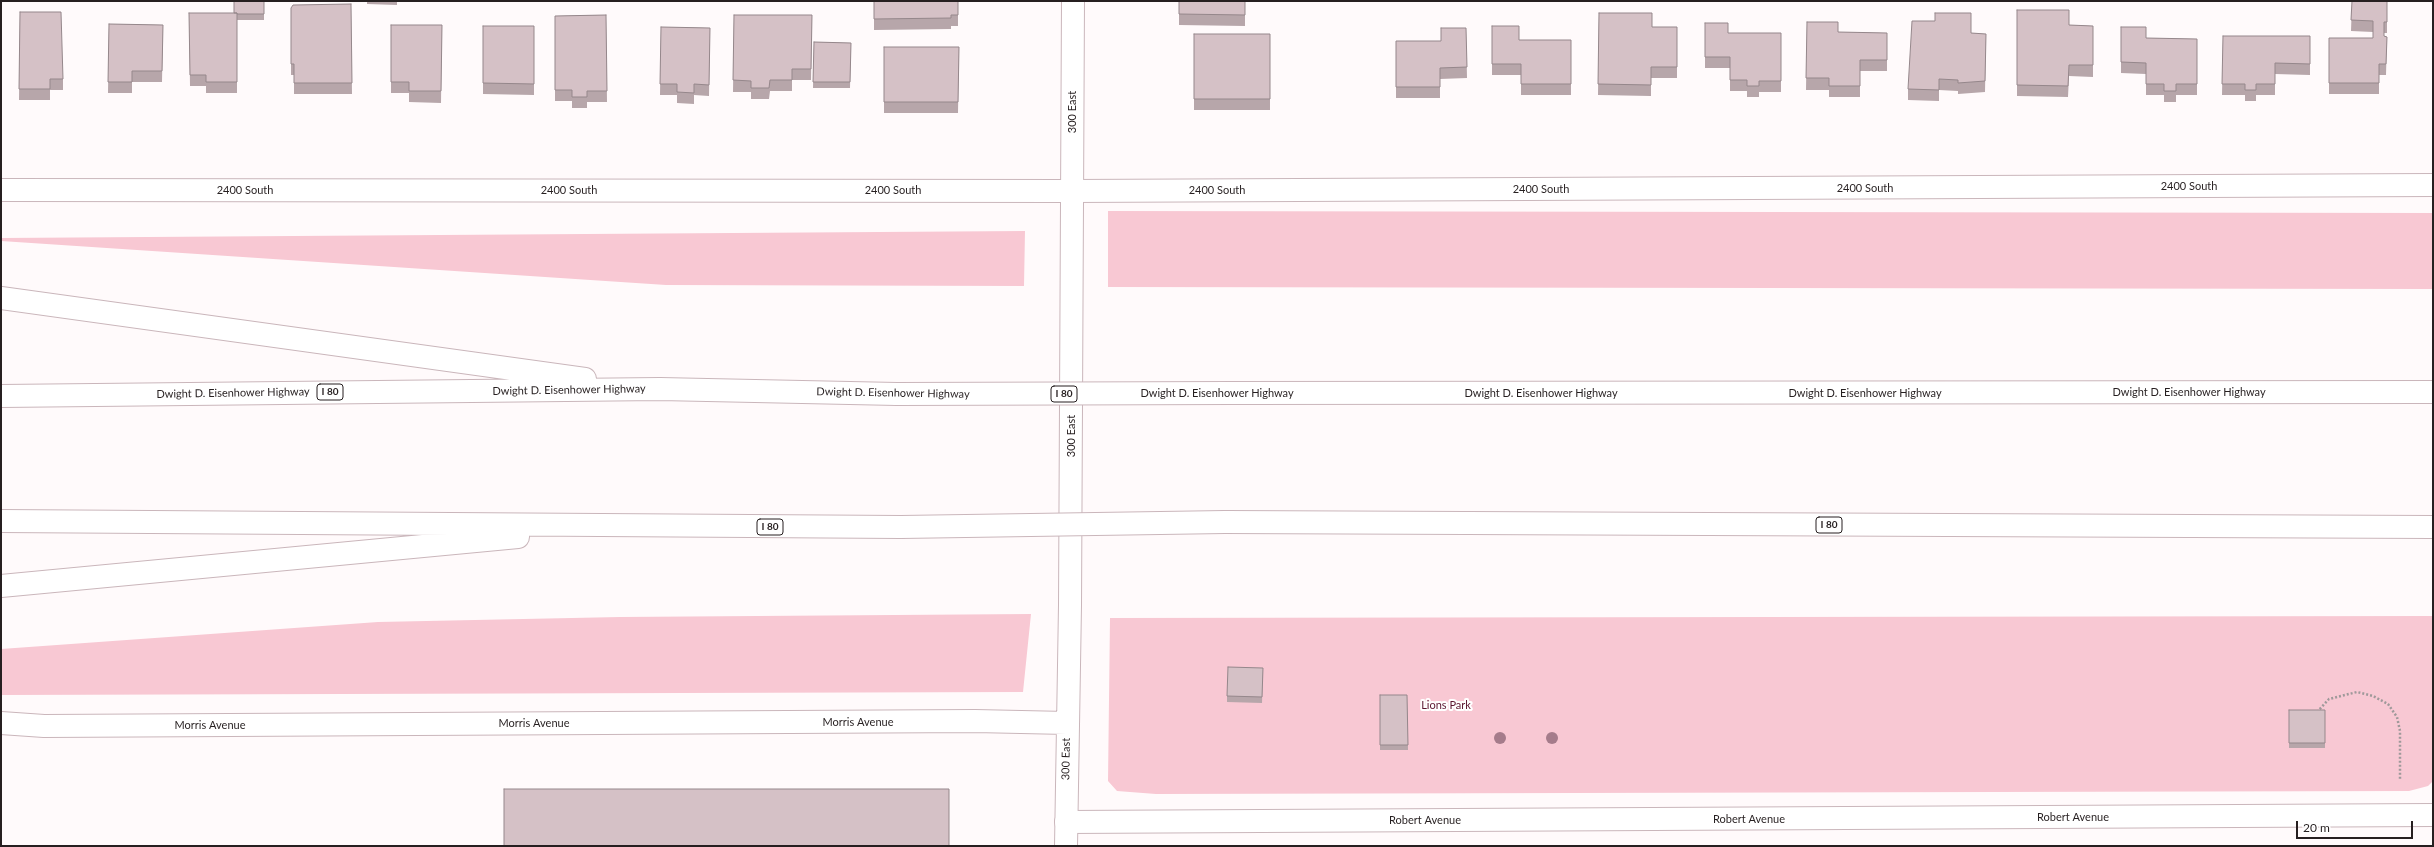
<!DOCTYPE html>
<style>
body{margin:0}
#map{position:relative;width:2434px;height:847px;overflow:hidden;background:#fffafb;font-family:Lato,sans-serif}
canvas{display:block}
.frame{position:absolute;inset:0;border:2px solid #261f20;pointer-events:none}
.scale{position:absolute;left:2296px;top:821px;width:117px;height:18px;box-sizing:border-box;border:2px solid #261f20;border-top:0;padding-left:5px;font-size:12px;line-height:14px;white-space:nowrap;color:#261f20;-webkit-text-stroke:3px #fff;paint-order:stroke}
</style>
<div id="map">
<canvas width="2434" height="847"></canvas>
<div class="frame"></div>
<div class="scale">20 m</div>
</div>
<script>
const g = document.querySelector('canvas').getContext('2d');
g.lineJoin = 'round';
function paint(path, color) { g.fillStyle = color; g.fill(path, 'evenodd'); }
const toPath = rows => new Path2D(rows.map(r => 'M' + r).join(''));
function stroke(path, color, width, dash) { g.strokeStyle = color; g.lineWidth = width; g.lineCap = dash ? 'butt' : 'round'; g.setLineDash(dash || []); g.stroke(path); }
function write(font, color, halo, rows, align = 'center') {
  g.font = font + ' Lato,sans-serif'; g.lineWidth = 4; g.setLineDash([]); g.textBaseline = 'middle'; g.strokeStyle = halo; g.fillStyle = color; for (const [text, x, y, turn = 0] of rows) {
    g.save(); g.translate(x, y); g.rotate((+turn || 0) * Math.PI / 180); g.textAlign = isNaN(turn) ? turn : align; if (halo) g.strokeText(text, 0, 0); g.fillText(text, 0, 0); g.restore();
  }
}
const green = toPath([
 [1108,211,2433,213,2433,289,1108,287],
 [1025,231,1024,286,666,285,1,241,1,238],
 [1031,614,1023,692,1,695,1,649,378,622,620,617],
 [2433,616,2433,781,2428,786,2409,791,1156,794,1117,791,1108,781,1110,618]
]);
const path = toPath([
 [2317,712,2329,699,2357,692,2373,696,2388,704,2397,717,2400,731,2400,780]
]);
const minor = toPath([
 [1,190,1072,191,2433,185],
 [1066,822,2433,815]
]);
const tertiary = toPath([
 [1,723,44,726,975,721,1067,723],
 [1066,846,1070,605,1073,1]
]);
const motorway = toPath([
 [1,298,585,379],
 [1230,393,2433,392],
 [1,396,660,389,897,394],
 [1,521,901,527],
 [1225,522,2433,527],
 [1,586,518,537]
]);
const motorwayBridge = toPath([
 [897,394,1230,393],
 [901,527,1225,522]
]);
const trees = [
 [1500,738],
 [1552,738]
];
const wall = toPath([
 [264,1,264,20,237,20,237,93,206,93,206,86,190,86,189,13,234,13],
 [367,1,397,1,397,5,367,4],
 [874,1,958,1,958,26,951,26,951,29,874,30],
 [1179,1,1245,1,1245,26,1179,25],
 [2352,1,2387,1,2387,33,2384,33,2384,36,2387,37,2386,75,2379,75,2379,94,2329,94,2329,38,2373,38,2373,32,2351,31],
 [351,4,352,94,294,94,294,75,291,75,291,8],
 [2017,10,2069,25,2093,26,2093,77,2069,76,2068,97,2017,96],
 [20,12,63,79,63,90,50,90,50,100,19,100],
 [1599,13,1652,27,1677,27,1677,78,1651,78,1651,96,1598,95],
 [606,15,607,102,587,102,587,108,572,108,572,101,555,101,555,16],
 [734,15,812,15,811,80,792,80,792,91,770,91,769,99,751,99,751,92,733,92],
 [1807,22,1838,32,1887,33,1887,71,1860,71,1860,97,1829,97,1829,90,1806,90],
 [1705,23,1728,33,1781,33,1781,92,1759,92,1759,97,1747,97,1747,91,1730,91,1730,68,1705,68],
 [109,24,163,25,162,82,132,82,132,93,108,93],
 [391,25,442,25,441,103,409,102,409,93,391,93],
 [483,26,534,26,534,95,483,94],
 [1492,26,1519,40,1571,40,1571,95,1521,95,1521,75,1492,75],
 [661,27,710,28,709,96,694,95,694,104,677,103,677,95,660,95],
 [2121,27,2146,38,2197,39,2197,95,2176,95,2176,102,2164,102,2164,95,2146,95,2146,74,2121,73],
 [1466,28,1467,78,1440,79,1440,98,1396,98,1396,41,1441,41],
 [1971,33,1986,34,1985,92,1958,94,1958,91,1939,90,1939,101,1908,100,1908,89],
 [1194,34,1270,34,1270,110,1194,110],
 [2223,36,2310,36,2310,75,2275,74,2275,95,2256,95,2256,101,2245,101,2245,95,2222,95],
 [814,42,851,43,850,88,813,88],
 [884,47,959,47,958,113,884,113],
 [1263,668,1262,703,1227,702,1227,696],
 [1380,695,1407,695,1408,750,1380,750],
 [2289,710,2325,710,2325,748,2289,748]
]);
const building = toPath([
 [234,1,264,1,264,14,237,14,237,13,234,13,234,1],
 [874,1,958,1,958,15,951,15,951,18,874,19,874,1],
 [1179,1,1245,1,1245,15,1179,14,1179,1],
 [2352,1,2387,1,2387,22,2384,22,2384,36,2387,37,2386,64,2379,64,2379,83,2329,83,2329,38,2373,38,2373,21,2351,20,2352,1],
 [351,4,352,83,294,83,294,64,291,64,291,8,293,5,351,4],
 [2017,10,2069,10,2069,25,2093,26,2093,65,2069,65,2068,86,2017,85,2017,10],
 [20,12,61,12,63,79,50,79,50,89,19,89,20,12],
 [189,13,237,13,237,82,206,82,206,75,190,75,189,13],
 [1599,13,1652,13,1652,27,1677,27,1677,67,1651,67,1651,85,1598,84,1599,13],
 [1935,13,1971,13,1971,33,1986,34,1985,81,1958,83,1958,80,1939,79,1939,90,1908,89,1912,21,1935,21,1935,13],
 [606,15,607,91,587,91,587,97,572,97,572,90,555,90,555,16,606,15],
 [734,15,812,15,811,69,792,69,792,80,770,80,769,88,751,88,751,81,733,80,734,15],
 [1807,22,1838,22,1838,32,1887,33,1887,60,1860,60,1860,86,1829,86,1829,78,1806,78,1807,22],
 [1705,23,1728,23,1728,33,1781,33,1781,81,1759,81,1759,86,1747,86,1747,80,1730,80,1730,57,1705,57,1705,23],
 [109,24,163,25,162,71,132,71,132,82,108,82,109,24],
 [391,25,442,25,441,91,409,91,409,82,391,82,391,25],
 [483,26,534,26,534,84,483,83,483,26],
 [1492,26,1519,26,1519,40,1571,40,1571,84,1521,84,1521,64,1492,64,1492,26],
 [661,27,710,28,709,85,694,84,694,93,677,92,677,84,660,84,661,27],
 [2121,27,2146,27,2146,38,2197,39,2197,84,2176,84,2176,91,2164,91,2164,84,2146,84,2146,63,2121,62,2121,27],
 [1441,28,1466,28,1467,67,1440,68,1440,87,1396,87,1396,41,1441,41,1441,28],
 [1194,34,1270,34,1270,99,1194,99,1194,34],
 [2223,36,2310,36,2310,64,2275,63,2275,84,2256,84,2256,90,2245,90,2245,84,2222,84,2223,36],
 [814,42,851,43,850,82,813,82,814,42],
 [884,47,959,47,958,102,884,102,884,47],
 [1228,667,1263,668,1262,697,1227,696,1228,667],
 [1380,695,1407,695,1408,745,1380,745,1380,695],
 [2289,710,2325,710,2325,743,2289,743,2289,710],
 [504,789,949,789,949,846,504,846,504,789]
]);
const shields = [
 [330,392,26],
 [1064,394,26],
 [1829,525,26],
 [770,527,26]
];
const shieldNames = [
 ["I 80",330,392],
 ["I 80",1064,394],
 ["I 80",1829,525],
 ["I 80",770,527]
];
const streetNames = [
 ["300 East",1072,112,-90],
 ["2400 South",2189,186],
 ["2400 South",1865,188],
 ["2400 South",1541,189],
 ["2400 South",245,190],
 ["2400 South",569,190],
 ["2400 South",893,190],
 ["2400 South",1217,190],
 ["Dwight D. Eisenhower Highway",569,390,-1],
 ["Dwight D. Eisenhower Highway",2189,392],
 ["Dwight D. Eisenhower Highway",233,393,-1],
 ["Dwight D. Eisenhower Highway",893,393,1],
 ["Dwight D. Eisenhower Highway",1217,393],
 ["Dwight D. Eisenhower Highway",1541,393],
 ["Dwight D. Eisenhower Highway",1865,393],
 ["300 East",1071,436,-90],
 ["Morris Avenue",858,722],
 ["Morris Avenue",534,723],
 ["Morris Avenue",210,725],
 ["300 East",1066,759,-89],
 ["Robert Avenue",2073,817],
 ["Robert Avenue",1749,819],
 ["Robert Avenue",1425,820]
];
const parkNames = [
 ["Lions Park",1446,705]
];
paint(green, '#f8c8d3');
stroke(minor, '#cab6bb', 24);
stroke(tertiary, '#cab6bb', 24);
stroke(motorway, '#cab6bb', 24);
stroke(path, '#9f999a', 2.5, [2, 2]);
stroke(minor, '#fff', 22);
stroke(tertiary, '#fff', 22);
stroke(motorway, '#fff', 22);
stroke(motorwayBridge, '#cab6bb', 24, []);
stroke(motorwayBridge, '#fff', 22);
g.fillStyle = '#a57c8b';
for (const [x, y] of trees) { g.beginPath(); g.arc(x, y, 6, 0, 2 * Math.PI); g.fill(); }
paint(wall, '#b7a6aa');
paint(building, '#d5c1c6');
stroke(building, '#95878b', 1);
for (const [x, y, w] of shields) { const box = new Path2D(); box.roundRect(x - w / 2, y - 8, w, 16, 3); g.fillStyle = '#fff'; g.fill(box); stroke(box, '#261f20', 1); }
write('bold 10px', '#261f20', null, shieldNames);
write('11px', '#261f20', '#fff', streetNames);
write('11px', '#5b152f', '#fff', parkNames);
</script>
